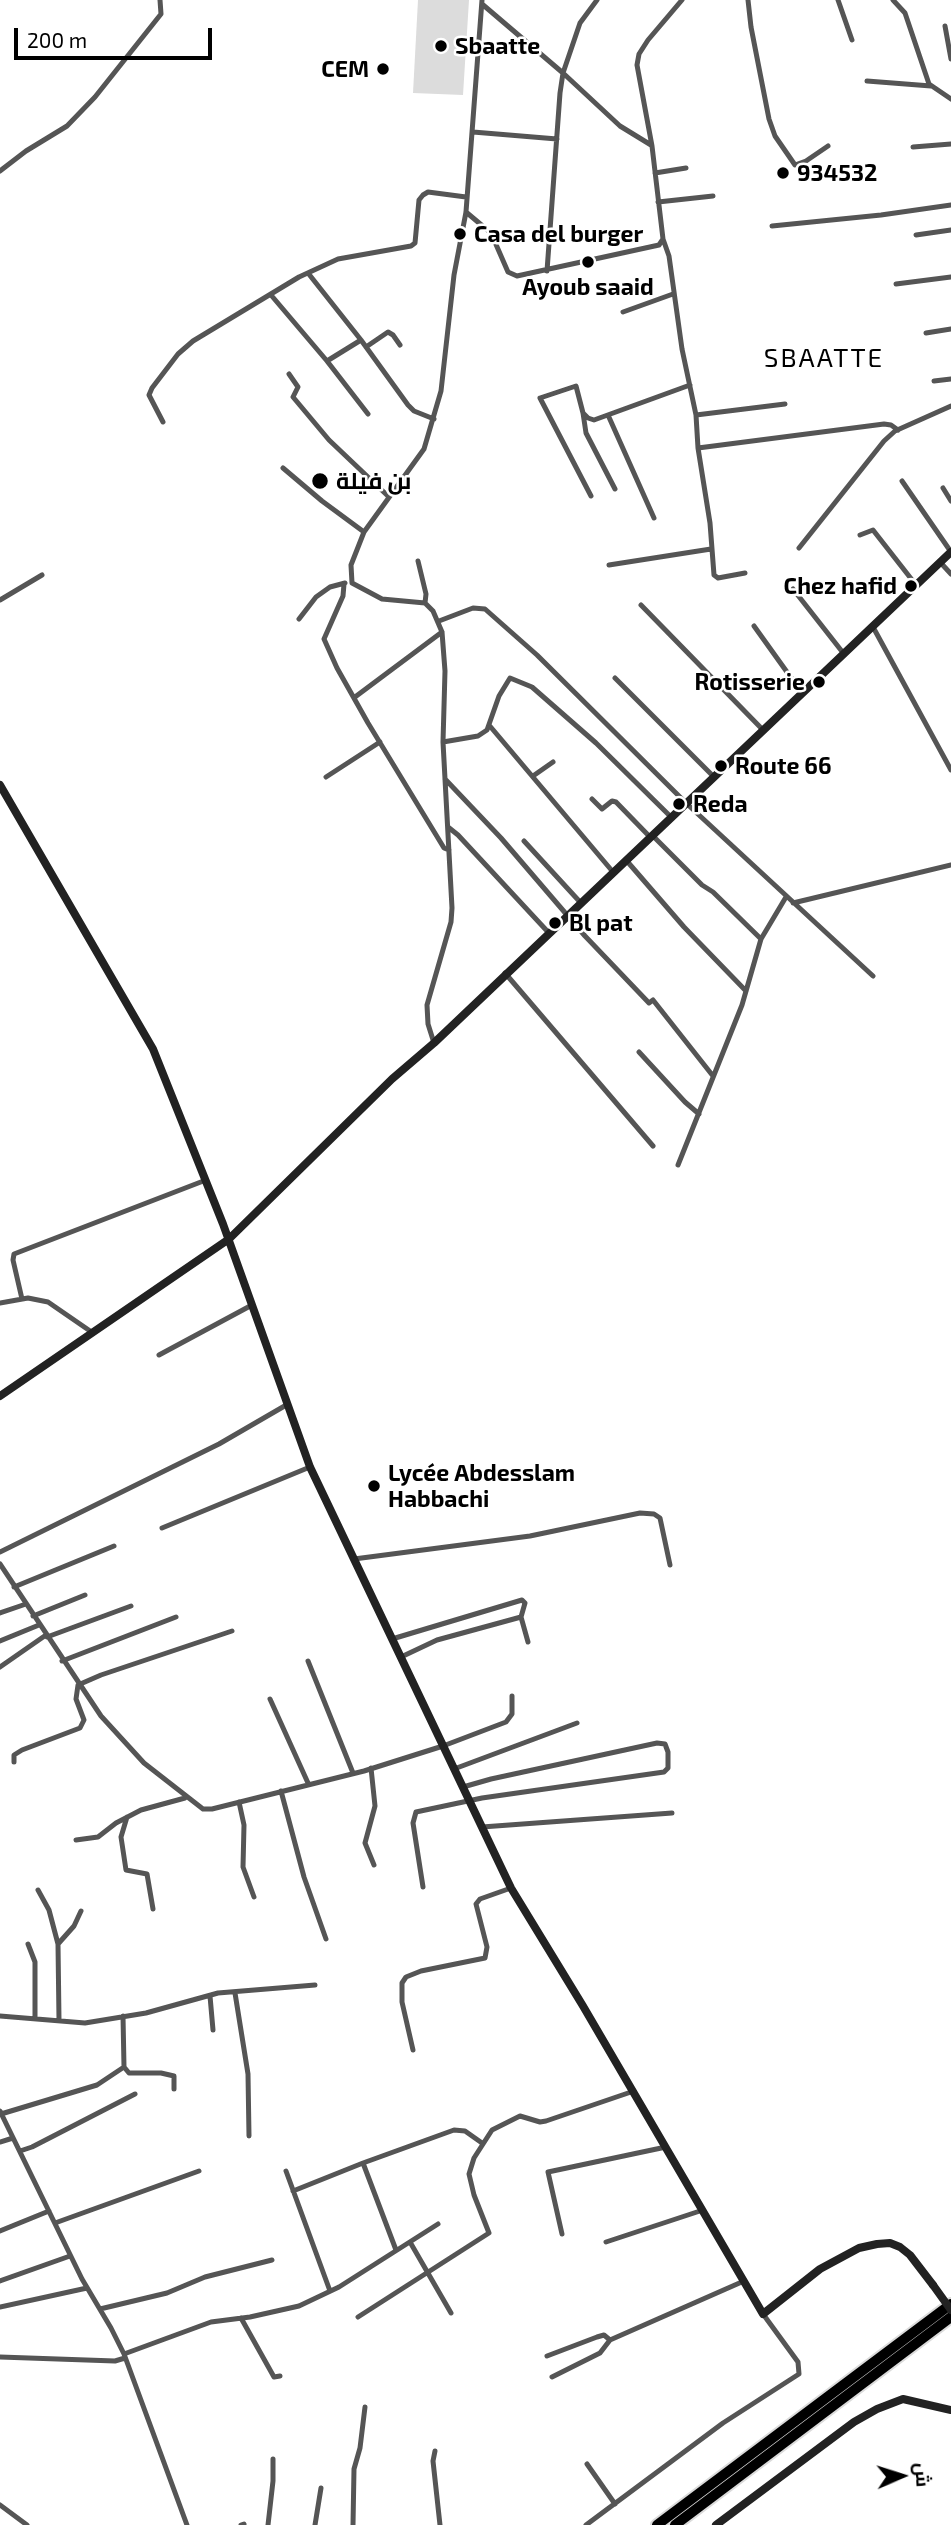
<!DOCTYPE html>
<meta charset="utf-8">
<style>
body{margin:0}
#map{position:relative;width:951px;height:2525px;overflow:hidden;background:#fff;font-family:"Exo 2",Cairo,sans-serif}
canvas{display:block}
.north{position:absolute;left:867px;top:2441px;width:70px;height:70px;-webkit-text-stroke:5px #fff;paint-order:stroke;rotate:87deg;font-size:19px;font-weight:700;line-height:28px;text-align:center;color:#000}
.north::after{content:'';display:block;margin:auto;width:24px;height:32px;background:#000;clip-path:polygon(50% 0,100% 100%,50% 72%,0 100%)}
.scale{position:absolute;left:14px;top:28px;width:198px;height:32px;box-sizing:border-box;border:4px solid #000;border-top:0;padding-left:9px;font-size:21px;line-height:24px;white-space:nowrap;color:#000;-webkit-text-stroke:5px #fff;paint-order:stroke}
</style>
<div id="map">
<canvas width="951" height="2525"></canvas>
<div class="north">ش</div>
<div class="scale">200 m</div>
</div>
<script>
const g = document.querySelector('canvas').getContext('2d');
g.lineJoin = 'round';
function paint(path, color) { g.fillStyle = color; g.fill(path, 'evenodd'); }
const toPath = rows => new Path2D(rows.map(r => 'M' + r).join(''));
function stroke(path, color, width, dash) { g.strokeStyle = color; g.lineWidth = width; g.lineCap = dash ? 'butt' : 'round'; g.setLineDash(dash || []); g.stroke(path); }
function write(font, color, halo, rows, align = 'center') {
  g.font = font + ' "Exo 2",Cairo,sans-serif'; g.lineWidth = 5; g.setLineDash([]); g.textBaseline = 'middle'; g.strokeStyle = halo; g.fillStyle = color; for (const [text, x, y, turn = 0] of rows) {
    g.save(); g.translate(x, y); g.rotate((+turn || 0) * Math.PI / 180); g.textAlign = isNaN(turn) ? turn : align; if (halo) g.strokeText(text, 0, 0); g.fillText(text, 0, 0); g.restore();
  }
}
const green = toPath([
 [418,0,469,0,463,95,413,93]
]);
const street = toPath([
 [748,0,751,27,769,119,775,136,795,165,806,161,828,146],
 [838,0,852,40],
 [893,0,905,13,929,84,951,99],
 [482,4,563,73,620,126,651,145],
 [945,26,951,59],
 [867,81,931,86],
 [473,132,557,139],
 [913,147,951,144],
 [0,171,26,151,67,126,95,97,161,14,160,0],
 [655,173,686,168],
 [658,202,713,196],
 [466,212,491,233,508,272,517,276,659,245,663,239,652,146,637,65,639,54,648,40,682,0],
 [772,226,881,215,951,205],
 [916,235,951,230],
 [663,239,669,256,682,349,696,415,698,448,710,523,714,575,718,578,745,573],
 [547,271,560,93,563,73,580,23,597,0],
 [308,273,361,340],
 [896,284,951,277],
 [271,295,327,361,368,414],
 [623,312,673,294],
 [926,333,951,329],
 [366,347,388,332,393,335,400,345],
 [327,361,361,340,408,405,414,411,434,419],
 [289,374,298,387,293,397,329,440,389,497],
 [934,381,951,379],
 [583,413,586,433,615,489],
 [608,415,654,518],
 [696,415,785,404],
 [163,422,149,395,152,388,178,354,193,341,299,277,338,259,411,246,415,243,419,200,423,195,428,192,466,197],
 [698,448,884,424,891,425,898,430],
 [283,468,322,501,364,532],
 [902,481,951,552],
 [943,488,951,501],
 [591,496,540,398,576,386,583,413,588,418,594,420,690,385],
 [860,535,873,530,916,585],
 [799,548,884,441,895,431,951,406],
 [418,561,426,594,425,603],
 [940,562,951,574],
 [609,565,711,549],
 [344,584,343,596,324,639,337,668,368,723,444,848,449,850],
 [793,589,844,654],
 [0,600,42,575],
 [641,605,763,730],
 [299,619,316,597,330,587,345,583],
 [439,621,473,608,485,609,537,655,686,803,873,976],
 [754,626,802,693],
 [873,627,951,770],
 [615,678,714,777],
 [355,697,442,632],
 [489,725,613,872],
 [443,742,478,736,487,730,499,696,510,678,532,687,596,743,671,817],
 [533,776,553,762],
 [326,777,380,742],
 [445,779,501,838,585,936,649,1003,653,1000,713,1076],
 [592,799,602,809,612,801,616,802,650,837],
 [448,827,458,835,548,932],
 [652,835,702,885,713,892,761,939],
 [524,841,580,902],
 [626,860,684,927,746,991],
 [793,903,951,865],
 [505,973,653,1146],
 [434,1043,428,1024,427,1005,451,922,452,908,443,742,445,671,442,632,433,611,425,603,382,599,352,583,351,565,364,532,424,449,441,391,454,275,466,212,482,0],
 [639,1052,685,1102,699,1114],
 [678,1165,742,1005,761,939,786,897],
 [22,1299,13,1260,14,1254,206,1180],
 [0,1303,28,1298,48,1302,93,1333],
 [159,1355,252,1305],
 [162,1528,310,1467],
 [0,1552,219,1444,288,1404],
 [354,1559,530,1536,640,1513,654,1514,660,1518,670,1565],
 [0,1564,101,1716,144,1763,203,1809,212,1809,364,1771,443,1746,506,1722,512,1714,512,1696],
 [14,1587,114,1546],
 [0,1613,26,1604],
 [33,1616,85,1595],
 [47,1637,131,1606],
 [392,1639,522,1600,525,1603,521,1617,528,1642],
 [0,1641,39,1625],
 [401,1657,437,1640,521,1617],
 [62,1661,176,1617],
 [308,1661,353,1773],
 [0,1667,46,1635],
 [270,1699,308,1783],
 [14,1762,14,1755,22,1750,80,1728,84,1720,76,1699,78,1685,101,1675,232,1631],
 [371,1768,375,1806,365,1843,374,1865],
 [454,1769,577,1723],
 [281,1791,304,1877,326,1939],
 [239,1802,244,1825,243,1867,254,1897],
 [127,1817,121,1837,126,1870,147,1874,153,1909],
 [482,1827,672,1813],
 [76,1840,98,1837,116,1823,141,1810,185,1798],
 [423,1887,413,1823,416,1812,482,1798,664,1772,668,1768,668,1752,665,1744,657,1743,491,1779,463,1787],
 [38,1890,49,1910,58,1944],
 [28,1944,35,1962,35,2018],
 [235,1993,248,2074,249,2136],
 [210,1996,213,2030],
 [0,2016,85,2023,146,2013,218,1993,315,1985],
 [123,2016,124,2067,129,2073,161,2073,174,2076,174,2089],
 [59,2020,58,1944,74,1926,81,1911],
 [413,2050,402,2002,402,1983,406,1977,421,1971,485,1958,487,1947,476,1904,480,1899,511,1888],
 [0,2111,82,2279,111,2328,124,2354,187,2525],
 [1,2114,97,2085,124,2067],
 [0,2142,13,2138],
 [20,2151,32,2147,135,2094],
 [363,2163,396,2250],
 [286,2171,330,2291],
 [293,2191,363,2163,454,2130,465,2131,482,2143],
 [55,2223,199,2171],
 [0,2231,49,2211],
 [562,2234,548,2172,666,2147],
 [410,2242,451,2313],
 [606,2242,703,2210],
 [0,2281,70,2256],
 [0,2307,87,2288],
 [100,2309,167,2293,205,2277,272,2260],
 [358,2317,489,2233,474,2195,469,2174,474,2158,492,2130,520,2116,540,2122,546,2121,634,2091],
 [241,2318,274,2377,280,2376],
 [610,2340,744,2281],
 [124,2354,211,2322,250,2317,299,2306,339,2287,438,2224],
 [547,2356,597,2337,604,2335,610,2340,600,2353,552,2377],
 [0,2357,115,2361,125,2358],
 [435,2451,433,2461,440,2525],
 [587,2464,615,2504],
 [0,2505,27,2525],
 [241,2525,244,2524],
 [268,2525,273,2481,273,2459],
 [315,2525,321,2488],
 [353,2525,354,2469,360,2448,365,2407],
 [586,2525,723,2423,799,2374,798,2362,763,2314]
]);
const secondary = toPath([
 [0,785,153,1049,223,1224,310,1467,511,1888,583,2006,763,2314,820,2269,859,2248,877,2244,890,2243,900,2247,910,2255,933,2285],
 [0,1396,229,1239,392,1079,434,1043,951,552],
 [716,2525,854,2422,877,2409,903,2399,951,2410]
]);
const highway = toPath([
 [657,2525,951,2304],
 [675,2525,951,2317]
]);
const secondaryBridge = toPath([
 [933,2285,951,2310]
]);
const markers = [
 [441,46,7,"#000"],
 [383,69,7,"#000"],
 [783,173,7,"#000"],
 [460,234,7,"#000"],
 [588,262,7,"#000"],
 [320,481,9,"#000"],
 [911,586,7,"#000"],
 [819,682,7,"#000"],
 [721,766,7,"#000"],
 [679,804,7,"#000"],
 [555,923,7,"#000"],
 [374,1486,7,"#000"]
];
const poiNames = [
 ["Sbaatte",455,46],
 ["CEM",369,69,"right"],
 ["934532",797,173],
 ["Casa del burger",474,234],
 ["Ayoub saaid",588,287,"center"],
 ["بن فيلة",336,481],
 ["Chez hafid",897,586,"right"],
 ["Rotisserie",805,682,"right"],
 ["Route 66",735,766],
 ["Reda",693,804],
 ["Bl pat",569,923],
 ["Lycée Abdesslam",388,1473],
 ["Habbachi",388,1499]
];
const quarterNames = [
 ["SBAATTE",824,358]
];
paint(green, '#dcdcdc');
stroke(highway, '#dbdbdb', 14);
stroke(street, '#555', 5);
stroke(secondary, '#222', 8);
stroke(highway, '#000', 10);
stroke(secondaryBridge, '#222', 8);
for (const [x, y, r, color] of markers) { const dot = new Path2D(); dot.arc(x, y, r, 0, 2 * Math.PI); g.fillStyle = color; g.fill(dot); stroke(dot, '#fff', 2.5); }
write('bold 23px', '#000', '#fff', poiNames, 'left');
g.letterSpacing = '2px';
write('26px', '#000', '#fff', quarterNames);
g.letterSpacing = '0px';
</script>
